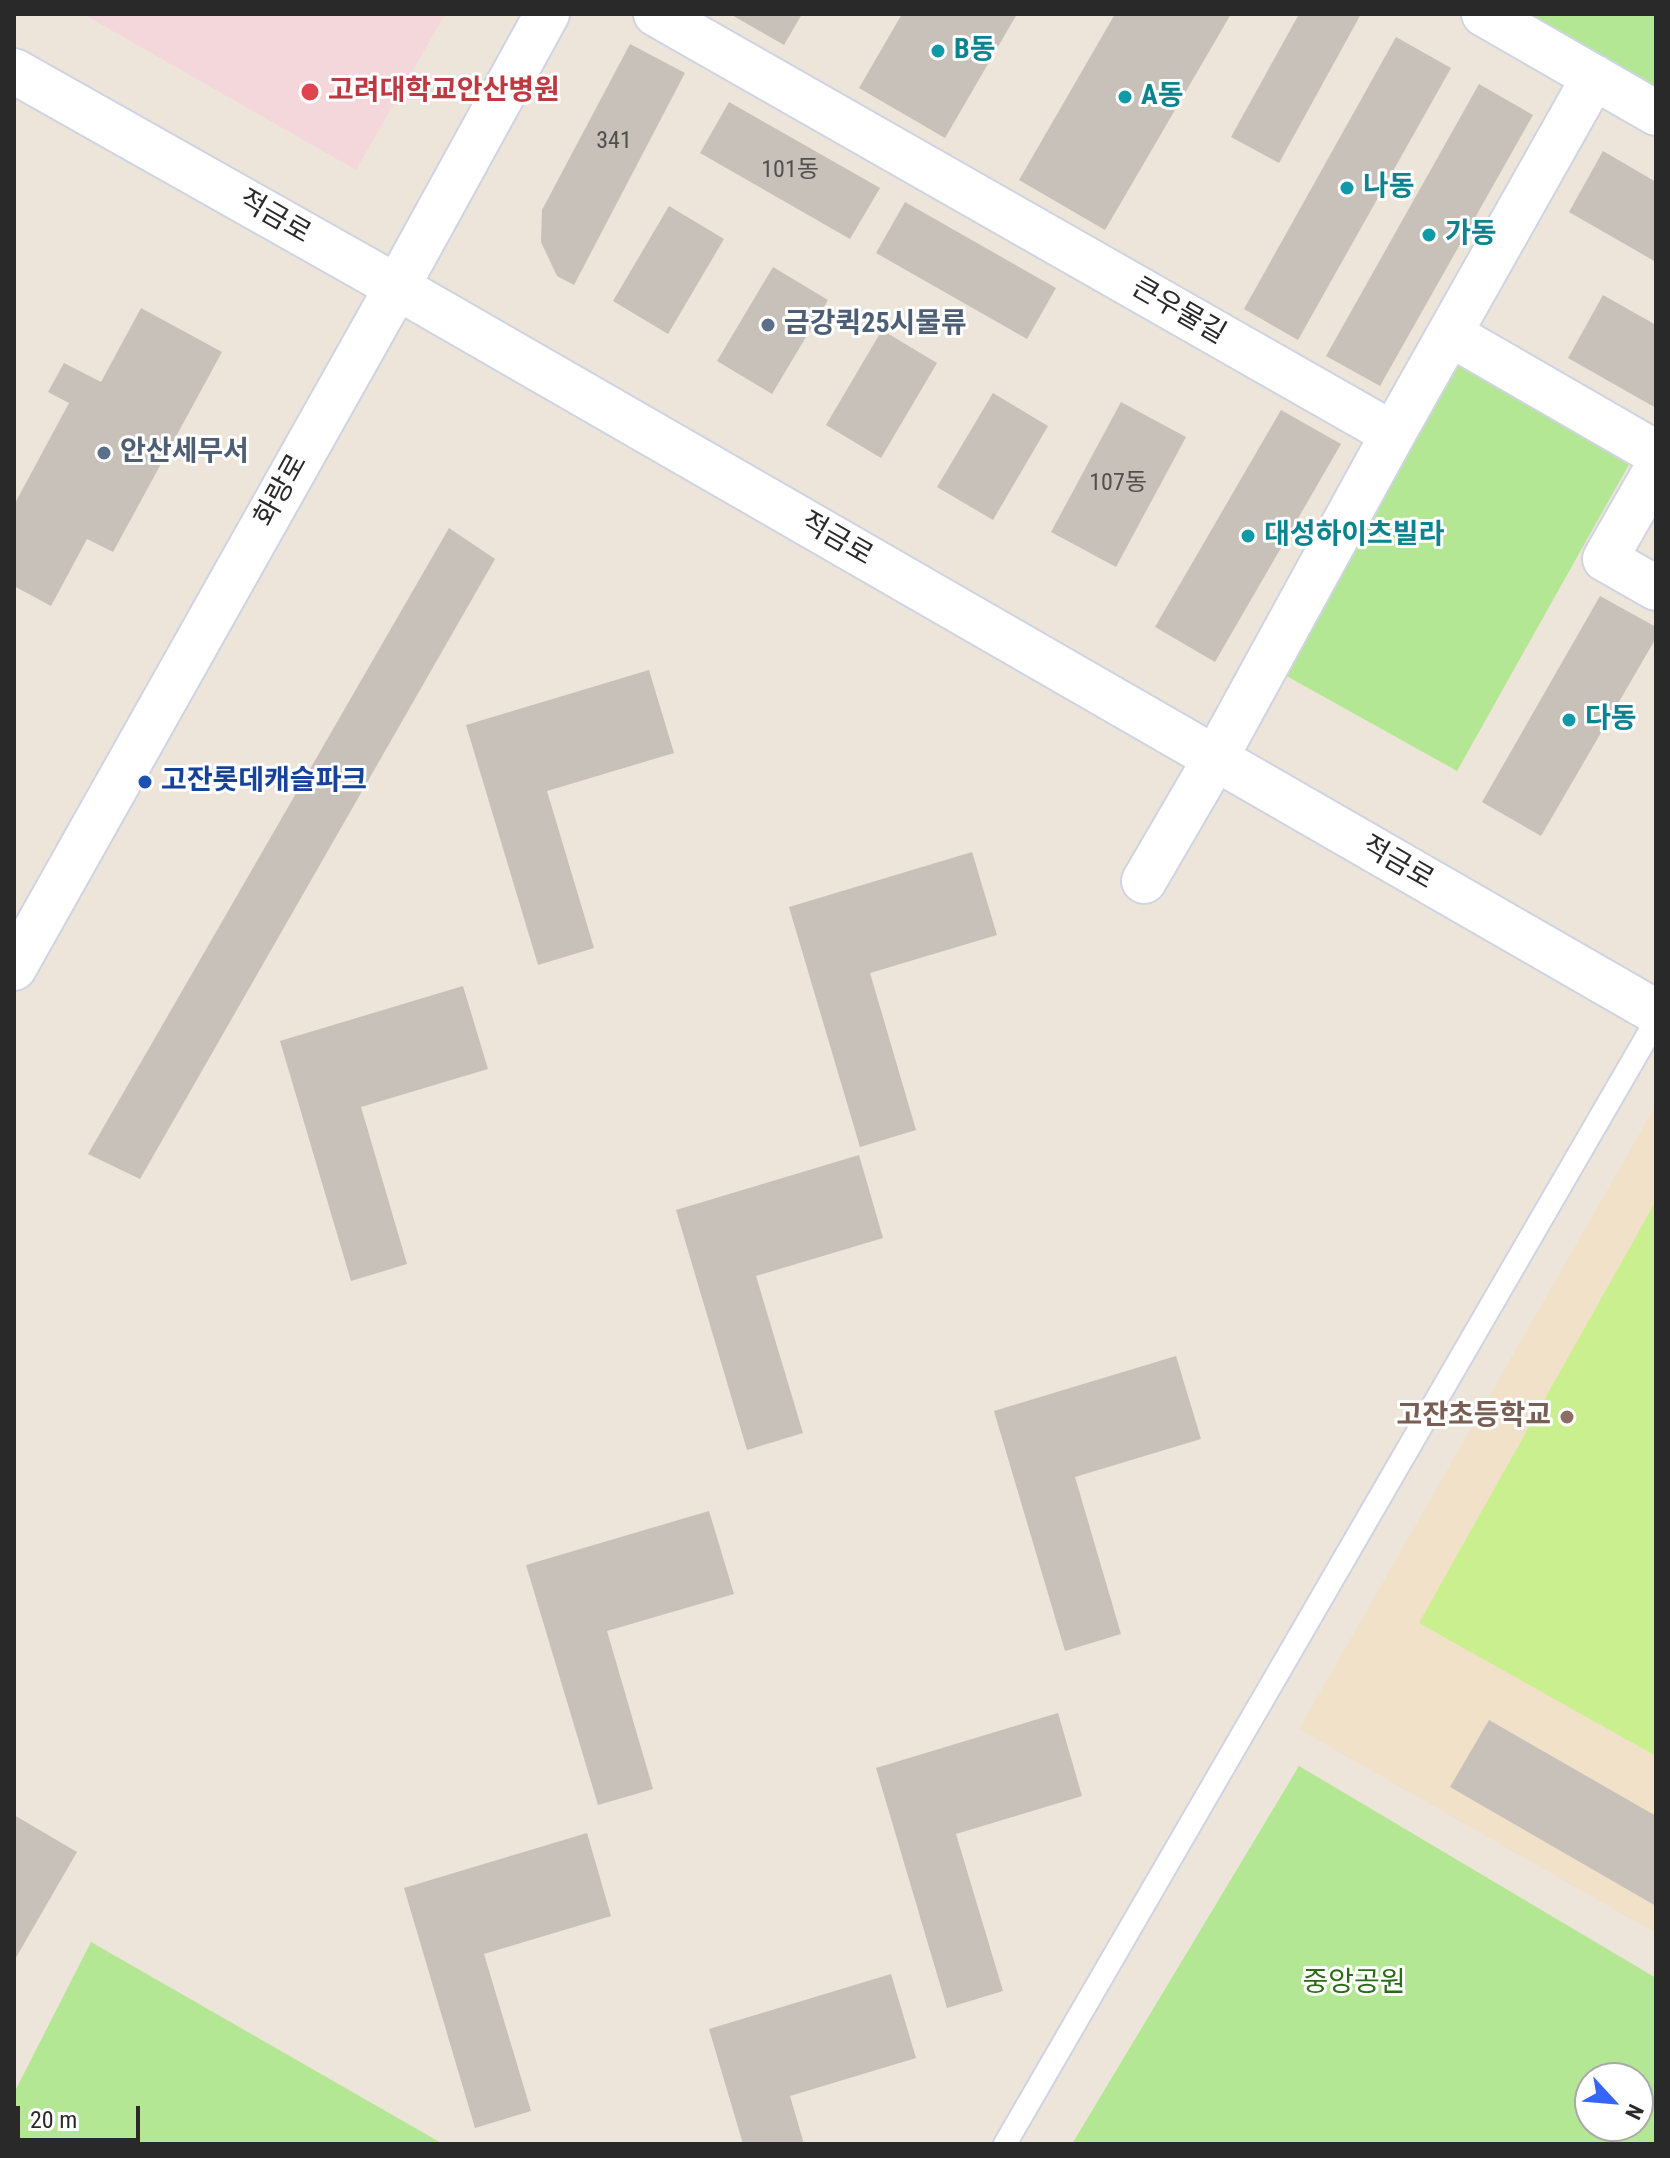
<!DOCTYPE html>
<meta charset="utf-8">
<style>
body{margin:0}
#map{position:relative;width:1670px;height:2158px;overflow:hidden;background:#ede4da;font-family:"Roboto Condensed",sans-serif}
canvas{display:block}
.frame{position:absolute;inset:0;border:16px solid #292929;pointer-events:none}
.north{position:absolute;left:1574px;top:2062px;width:80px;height:80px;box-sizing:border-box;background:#fff;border:2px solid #a9a9a9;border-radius:50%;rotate:116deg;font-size:22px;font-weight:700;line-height:32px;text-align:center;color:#292929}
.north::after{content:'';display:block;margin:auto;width:28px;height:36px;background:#3564ff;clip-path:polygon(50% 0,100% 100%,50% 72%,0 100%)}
.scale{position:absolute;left:16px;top:2106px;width:124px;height:36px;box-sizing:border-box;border:4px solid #292929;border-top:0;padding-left:10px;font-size:24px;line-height:28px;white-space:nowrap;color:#292929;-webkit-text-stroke:6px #fff;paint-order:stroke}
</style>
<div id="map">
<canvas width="1670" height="2158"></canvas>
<div class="frame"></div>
<div class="north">N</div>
<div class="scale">20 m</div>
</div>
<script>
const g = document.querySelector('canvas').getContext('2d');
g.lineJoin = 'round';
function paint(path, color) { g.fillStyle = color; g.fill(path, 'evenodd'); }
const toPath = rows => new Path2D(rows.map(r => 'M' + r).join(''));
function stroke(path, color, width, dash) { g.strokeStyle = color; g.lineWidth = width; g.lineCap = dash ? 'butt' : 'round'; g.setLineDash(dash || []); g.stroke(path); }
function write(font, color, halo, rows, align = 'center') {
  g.font = font + ' "Roboto Condensed","Noto Sans KR",sans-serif'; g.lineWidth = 6; g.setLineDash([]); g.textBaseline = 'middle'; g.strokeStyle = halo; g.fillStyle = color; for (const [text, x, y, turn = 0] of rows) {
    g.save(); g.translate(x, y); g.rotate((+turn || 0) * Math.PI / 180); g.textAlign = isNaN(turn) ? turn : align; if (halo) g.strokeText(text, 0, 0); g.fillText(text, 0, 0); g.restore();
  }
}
const education = toPath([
 [1656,1105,1656,1933,1299,1729]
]);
const medical = toPath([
 [83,14,445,14,356,170]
]);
const green = toPath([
 [1513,14,1656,14,1656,97],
 [1457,364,1631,461,1457,771,1283,674],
 [1299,1766,1656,1978,1656,2144,1072,2144],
 [1638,2078,1638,2126,1590,2126,1590,2078],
 [91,1942,443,2144,14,2144,14,2093]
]);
const pitch = toPath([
 [1656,1201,1656,1756,1419,1623]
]);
const building = toPath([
 [730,14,802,14,784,45],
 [902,14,1017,14,945,138,859,88],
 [1115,14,1231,14,1105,230,1019,180],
 [1299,14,1361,14,1279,163,1231,137],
 [1396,37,1451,68,1298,340,1244,309],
 [630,44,685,73,574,285,557,276,541,242,542,210],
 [1479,84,1533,115,1380,386,1326,356],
 [729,102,880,188,850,239,700,153],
 [1603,151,1656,182,1656,262,1569,212],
 [905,202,1056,288,1027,339,876,253],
 [669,206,724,239,668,334,613,301],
 [773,267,828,300,772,394,717,361],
 [1603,295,1656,325,1656,408,1568,358],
 [141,308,222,352,113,552,87,539,51,606,14,586,14,505,69,403,48,392,64,363,101,382],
 [882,330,937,363,881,458,826,425],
 [993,393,1048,426,993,520,937,487],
 [1121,402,1186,437,1116,567,1051,532],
 [1281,410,1341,444,1215,662,1155,627],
 [449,528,495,559,140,1179,88,1154],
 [1600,596,1656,627,1656,638,1541,836,1482,802],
 [649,670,674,753,547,791,594,948,538,965,466,725],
 [972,852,997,935,870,973,916,1130,860,1147,789,907],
 [463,986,488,1069,361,1107,407,1264,351,1281,280,1041],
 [859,1155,883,1238,756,1276,803,1433,747,1450,676,1210],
 [1176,1356,1201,1439,1075,1477,1121,1634,1065,1651,994,1411],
 [709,1511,734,1594,607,1631,653,1789,598,1805,526,1565],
 [1058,1713,1082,1796,956,1834,1003,1991,947,2008,876,1768],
 [1489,1720,1656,1816,1656,1906,1450,1787],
 [14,1815,77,1852,14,1961],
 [587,1833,611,1916,484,1954,531,2111,475,2128,404,1888],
 [891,1974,916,2058,790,2096,804,2144,743,2144,709,2029]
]);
const lane = toPath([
 [1005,2144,1656,1021]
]);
const street = toPath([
 [656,14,1393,434],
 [1484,14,1656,113],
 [1450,334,1656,453],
 [1656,470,1605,559,1656,588],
 [1144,881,1215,759,1393,434,1594,77]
]);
const secondary = toPath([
 [14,71,397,287,1656,1012],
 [14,968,397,287,547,14]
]);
const markers = [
 [938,51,8,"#0f9aa8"],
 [310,92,10,"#e0444e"],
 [1125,97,8,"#0f9aa8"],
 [1347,188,8,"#0f9aa8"],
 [1429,235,8,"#0f9aa8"],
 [768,325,8,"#5c6f8a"],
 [104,453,8,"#5c6f8a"],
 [1248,536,8,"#0f9aa8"],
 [1569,720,8,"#0f9aa8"],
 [145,782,8,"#1a4fb4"],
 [1567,1417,8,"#8d6e63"]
];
const numberNames = [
 ["341",614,142],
 ["101동",790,171],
 ["107동",1118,484]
];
const cultureNames = [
 ["B동",954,51],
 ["A동",1141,97],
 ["나동",1363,188],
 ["가동",1445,235],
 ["대성하이츠빌라",1264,536],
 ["다동",1585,720]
];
const healthNames = [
 ["고려대학교안산병원",328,92]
];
const streetNames = [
 ["적금로",274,218,30],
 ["큰우물길",1178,312,30],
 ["화랑로",282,491,-61],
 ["적금로",836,540,30],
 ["적금로",1397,864,30]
];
const serviceNames = [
 ["금강퀵25시물류",784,325],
 ["안산세무서",120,453]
];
const transitNames = [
 ["고잔롯데캐슬파크",161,782]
];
const educationNames = [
 ["고잔초등학교",1551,1417]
];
const parkNames = [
 ["중앙공원",1354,1984]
];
paint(education, '#f0e1c8');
paint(medical, '#f4d7da');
paint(green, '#b4e793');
paint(pitch, '#caef8e');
paint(building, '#c8c1ba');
stroke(lane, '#cfd4e3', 26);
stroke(street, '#cfd4e3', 48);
stroke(secondary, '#cfd4e3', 48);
stroke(lane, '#fff', 22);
stroke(street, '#fff', 44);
stroke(secondary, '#fff', 44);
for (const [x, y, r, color] of markers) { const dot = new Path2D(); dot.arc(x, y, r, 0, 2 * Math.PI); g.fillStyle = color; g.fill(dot); stroke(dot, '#fff', 3); }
write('24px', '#514f4d', null, numberNames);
write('bold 28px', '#0d838f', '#fff', cultureNames, 'left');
write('bold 28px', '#be3a42', '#fff', healthNames, 'left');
write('28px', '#292929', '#fff', streetNames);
write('bold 28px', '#4e5e75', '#fff', serviceNames, 'left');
write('bold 28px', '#164399', '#fff', transitNames, 'left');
write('bold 28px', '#785e54', '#fff', educationNames, 'right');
write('28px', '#2b6b15', '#fff', parkNames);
</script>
